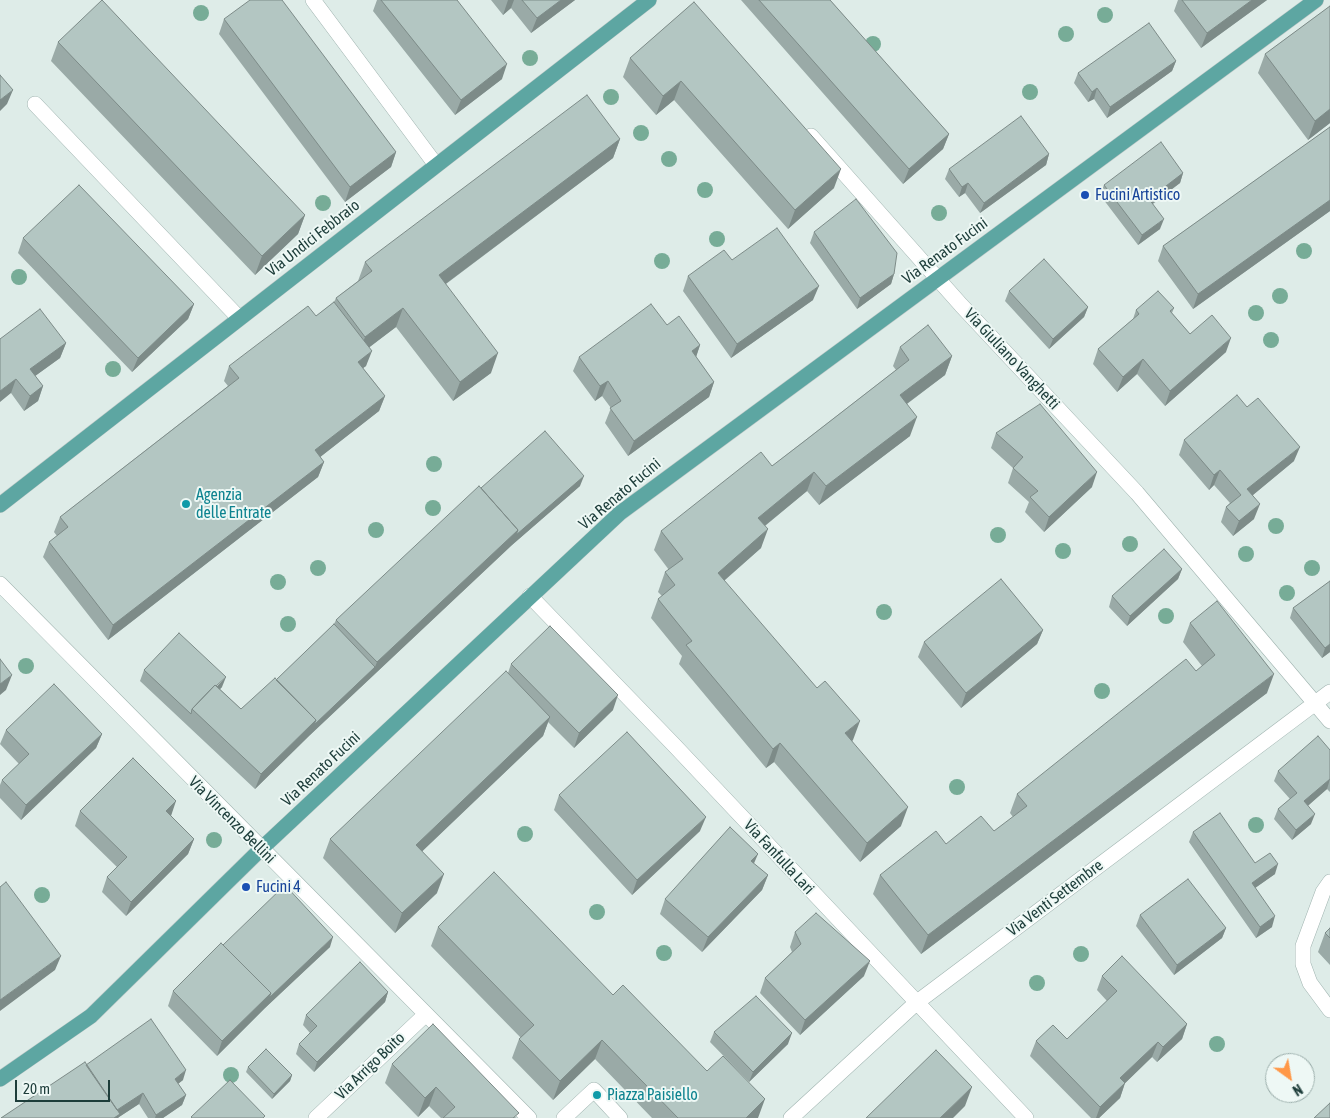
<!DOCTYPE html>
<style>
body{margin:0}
#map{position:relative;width:1330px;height:1118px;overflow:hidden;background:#deece8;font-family:"Asap Condensed",sans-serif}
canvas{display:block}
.north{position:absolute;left:1265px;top:1053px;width:50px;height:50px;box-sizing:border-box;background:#eef8f5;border:1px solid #9aadaa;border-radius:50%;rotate:148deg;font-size:14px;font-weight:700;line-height:20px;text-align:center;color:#1d3d3a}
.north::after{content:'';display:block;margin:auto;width:18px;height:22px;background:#ff9848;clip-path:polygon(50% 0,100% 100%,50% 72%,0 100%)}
.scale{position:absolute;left:15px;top:1080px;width:95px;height:22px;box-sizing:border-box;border:2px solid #1d3d3a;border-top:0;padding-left:6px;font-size:15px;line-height:18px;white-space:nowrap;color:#1d3d3a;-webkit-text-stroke:4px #eef8f5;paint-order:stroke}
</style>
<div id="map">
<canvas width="1330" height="1118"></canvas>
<div class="north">N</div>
<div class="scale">20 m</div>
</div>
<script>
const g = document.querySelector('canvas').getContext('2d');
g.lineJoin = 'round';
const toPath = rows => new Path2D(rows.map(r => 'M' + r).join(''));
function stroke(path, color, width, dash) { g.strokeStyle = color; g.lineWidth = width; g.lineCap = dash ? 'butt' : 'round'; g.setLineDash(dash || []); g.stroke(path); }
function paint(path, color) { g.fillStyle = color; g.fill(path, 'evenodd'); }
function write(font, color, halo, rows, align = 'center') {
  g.font = font + ' "Asap Condensed",sans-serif'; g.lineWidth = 4; g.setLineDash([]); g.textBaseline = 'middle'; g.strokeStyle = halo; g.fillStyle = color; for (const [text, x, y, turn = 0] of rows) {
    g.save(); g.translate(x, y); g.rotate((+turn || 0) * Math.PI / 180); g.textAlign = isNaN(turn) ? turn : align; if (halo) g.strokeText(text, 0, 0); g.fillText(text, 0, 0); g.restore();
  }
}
const minor = toPath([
 [313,0,436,165],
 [35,104,239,318],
 [811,136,961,305,1137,493,1330,721],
 [0,584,529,1118],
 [530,596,674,745,1026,1118],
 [1330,882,1323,892,1303,946,1303,964,1310,983,1330,1010],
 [316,1118,425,1015],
 [564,1118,594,1090,620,1118],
 [791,1118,916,1003,1330,692]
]);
const major = toPath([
 [0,505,649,0],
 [0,1079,91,1016,261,849,620,513,1316,0]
]);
const trees = [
 [201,13],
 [1105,15],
 [1066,34],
 [873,44],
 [530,58],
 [1030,92],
 [611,97],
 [641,133],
 [669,159],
 [705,190],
 [323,203],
 [939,213],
 [717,239],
 [1304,251],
 [662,261],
 [19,277],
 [1280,296],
 [1256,313],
 [1271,340],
 [113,369],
 [434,464],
 [433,508],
 [1276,526],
 [376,530],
 [998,535],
 [1130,544],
 [1063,551],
 [1246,554],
 [318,568],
 [1312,568],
 [278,582],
 [1287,593],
 [884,612],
 [1166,616],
 [288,624],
 [26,666],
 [1102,691],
 [957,787],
 [1256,825],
 [525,834],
 [214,840],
 [42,895],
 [597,912],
 [664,953],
 [1081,954],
 [1037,983],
 [1217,1044],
 [231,1075]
];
const wall = toPath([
 [377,0,457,0,502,79,455,115,373,11],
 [491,0,575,0,531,33,511,8,503,15],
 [741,0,830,0,949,134,943,149,903,184],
 [1178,0,1267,0,1201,48,1174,11],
 [694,2,834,188,788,229,674,100,656,115,623,77,630,58],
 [1330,6,1330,123,1308,140,1258,73,1265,54],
 [224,19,396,152,391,167,345,202,219,34],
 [58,42,305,215,298,234,255,275,51,61],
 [1176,61,1172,71,1107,118,1094,99,1088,102,1074,83,1078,73],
 [1330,127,1330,211,1193,309,1158,261,1163,246],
 [620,139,613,158,446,284,491,373,453,401,396,327,369,347,366,366,363,368,385,396,379,411,320,457,324,462,318,477,108,640,43,557,49,542,57,536,54,532,60,517,228,386,224,381,229,366,316,316,334,302,336,298,358,281,365,262],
 [1049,154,1046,165,980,213,965,193,959,197,945,179,949,169],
 [1183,173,1180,183,1153,204,1160,229,1138,245,1100,195,1104,185],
 [814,232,894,274,891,284,857,309,810,243],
 [23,238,194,304,188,319,132,372,18,253],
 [732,260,813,300,731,358,683,291,688,276],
 [1009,291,1088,307,1084,317,1049,349,1005,301],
 [1174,308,1172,313,1190,334,1226,352,1165,406,1137,374,1117,392,1093,364,1098,349,1133,319,1136,310],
 [667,325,700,345,696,357,714,382,709,397,628,456,605,423,611,408,602,396,595,401,573,371,579,357],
 [0,339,66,343,60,358,35,376,43,386,38,401,24,411,11,393],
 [900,347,952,356,945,375,907,404,910,436,819,505,807,491,765,526,761,548,724,581,853,740,852,741,901,826,860,862,774,762,766,768,679,664,682,656,651,618,658,599,662,596,658,592,665,572,669,570,654,550,661,531,772,466,896,370,893,366],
 [996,433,1092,487,1044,532,1025,512,1029,502,1008,483,1013,468,991,448],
 [1184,440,1294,461,1253,495,1254,519,1233,536,1221,522,1226,507,1230,503,1214,485,1209,490,1179,455],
 [580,486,512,545,310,735,255,789,140,681,144,670,222,687,220,689,241,709,276,680,334,624,336,620,481,488],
 [1182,569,1178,579,1127,626,1109,607,1112,596],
 [1330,581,1330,652,1322,658,1290,618,1293,608],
 [1190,623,1267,693,921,954,873,894,880,875,946,844,994,831,1013,817,1010,813,1017,794,1196,671,1202,666,1183,642],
 [1043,630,1037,644,961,708,918,657,924,642],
 [511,664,613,710,574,748,548,722,543,736,422,851,437,893,395,933,323,858,330,839,508,673],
 [6,730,102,734,96,748,21,820,0,798,0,785,2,780,19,764,0,744],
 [1330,750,1330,792,1327,789,1308,805,1311,824,1292,840,1274,819,1278,809,1290,799,1274,781,1278,771],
 [559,795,700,831,632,895,554,810],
 [80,811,171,816,194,839,188,854,126,916,102,892,107,877,117,867,75,826],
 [1193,832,1255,863,1275,874,1255,888,1272,927,1256,938,1189,842],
 [754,864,768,875,762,890,702,952,660,914,665,899],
 [1140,915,1226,928,1222,938,1174,975,1136,926],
 [438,927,613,995,707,1071,758,1118,652,1118,595,1059,553,1100,512,1058,519,1039,521,1038,431,946],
 [1330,928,1330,965,1318,952,1325,933],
 [795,932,864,976,800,1035,760,993,765,978,792,952,790,947],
 [223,945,330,947,265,1008,217,1056,168,1006,173,991],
 [1102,976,1187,1024,1182,1039,1157,1062,1152,1057,1125,1083,1120,1098,1099,1118,1091,1118,1030,1056,1036,1041,1067,1039,1107,1001,1097,990],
 [388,992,385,1002,314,1072,296,1054,299,1044,310,1033,303,1025,306,1015],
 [714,1032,788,1044,749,1082,710,1042],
 [392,1064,517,1118,441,1118,429,1106,418,1117,385,1083],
 [86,1065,183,1080,178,1084,186,1095,182,1105,163,1118,148,1118,139,1104,119,1117,118,1118,1,1118],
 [248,1067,292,1075,290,1081,272,1099,246,1072]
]);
const shadedWall = toPath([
 [508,0,514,0,511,8,503,15],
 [561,0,575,0,531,33,537,18],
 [1252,0,1267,0,1201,48,1207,33],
 [1176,61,1172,71,1107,118,1110,107],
 [507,64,502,79,455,115,461,100],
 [681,81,674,100,656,115,663,96],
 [1097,88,1094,99,1088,102,1092,92],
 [13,90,7,104,0,111,0,100],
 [1330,109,1330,123,1308,140,1315,121],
 [949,134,943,149,903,184,909,169],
 [620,139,613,158,432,294,439,275],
 [396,152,391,167,345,202,350,187],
 [1049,154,1046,165,980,213,984,203],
 [841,169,834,188,788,229,795,210],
 [1183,173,1180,183,1145,209,1149,199],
 [968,183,965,193,959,197,962,187],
 [1330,200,1330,211,1193,309,1198,294],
 [305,215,298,234,255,275,262,256],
 [1164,219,1160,229,1138,245,1142,235],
 [894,274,891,284,857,309,860,298],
 [819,286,813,300,731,358,737,344],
 [194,304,188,319,132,372,138,358],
 [1088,307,1084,317,1049,349,1053,339],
 [403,308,396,327,358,356,365,337],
 [1231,338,1226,352,1165,406,1170,391],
 [66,343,60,358,24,384,30,369],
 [700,345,695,360,692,351],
 [372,351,366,366,352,376,358,362],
 [498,353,491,373,453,401,460,382],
 [952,356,945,375,893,414,900,395],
 [1143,359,1137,374,1117,392,1123,377],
 [16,379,11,393,0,402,0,391],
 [608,381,602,396,595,401,600,386],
 [714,382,709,397,628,456,634,441],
 [43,386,38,401,24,411,30,396],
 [385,396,379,411,310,465,315,450],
 [917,417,910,436,819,505,826,486],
 [1300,447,1294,461,1242,504,1247,489],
 [324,462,318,477,108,640,113,625],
 [1220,470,1214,485,1209,490,1214,475],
 [814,472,807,491,751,537,758,518],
 [1097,472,1092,487,1044,532,1049,517],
 [584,476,580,486,512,545,310,735,255,789,261,774,316,720,375,667,377,662,518,530],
 [1260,504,1254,519,1233,536,1239,521],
 [768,529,761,548,711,592,718,573],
 [1182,569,1178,579,1127,626,1130,616],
 [1043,630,1037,644,961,708,966,693],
 [1330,644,1330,652,1322,658,1325,648],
 [1274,674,1267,693,921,954,928,935],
 [12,675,6,690,0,695,0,684],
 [226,677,222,687,197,713,194,710],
 [618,695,613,710,574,748,579,733],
 [550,717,543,736,409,864,416,845],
 [860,721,853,740,838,753,845,733],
 [102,734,96,748,21,820,26,805],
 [780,743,774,762,766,768,773,749],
 [1330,779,1327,789,1301,812,1304,801],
 [176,801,171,816,166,811],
 [908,807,901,826,860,862,867,843],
 [1315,814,1311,824,1292,840,1296,830],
 [706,817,700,831,632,895,637,880],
 [194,839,188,854,126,916,131,902],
 [758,854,752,868,751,861],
 [1278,864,1275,874,1248,893,1252,883],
 [444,874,437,893,395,933,402,913],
 [768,875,762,890,702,952,708,937],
 [1275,916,1272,927,1256,938,1260,927],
 [1226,928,1222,938,1174,975,1177,965],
 [333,937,330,947,265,1008,269,998],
 [61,956,55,970,0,1011,0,1000],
 [870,961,864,976,800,1035,805,1020],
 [388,992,385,1002,314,1072,317,1062],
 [271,993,265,1008,217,1056,222,1041],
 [1187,1024,1182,1039,1157,1062,1163,1047],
 [792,1033,788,1044,749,1082,753,1072],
 [602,1040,595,1059,553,1100,560,1081],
 [1158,1042,1152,1057,1115,1093,1120,1078],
 [186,1070,183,1080,171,1089,175,1079],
 [292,1075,290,1081,272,1099,274,1094],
 [1125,1083,1120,1098,1099,1118,1096,1118,1100,1107],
 [436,1087,429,1106,418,1117,425,1098],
 [972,1087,965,1106,953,1118,940,1118],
 [143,1093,139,1104,119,1117,118,1118,111,1118,113,1113],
 [186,1095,182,1105,163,1118,155,1118,156,1115],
 [765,1099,758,1118,746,1118]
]);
const building = toPath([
 [102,0,305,215,262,256,58,42,102,0],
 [250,0,282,0,396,152,350,187,224,19,250,0],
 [381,0,457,0,507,64,461,100,381,0],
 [522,0,561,0,537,18,522,0],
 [759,0,830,0,949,134,909,169,759,0],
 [1182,0,1252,0,1207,33,1182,0],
 [694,2,841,169,795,210,681,81,663,96,630,58,694,2],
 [1330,6,1330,109,1315,121,1265,54,1330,6],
 [1149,23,1176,61,1110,107,1097,88,1092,92,1078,73,1149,23],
 [0,75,13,90,0,100,0,75],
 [587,95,620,139,439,275,498,353,460,382,403,308,365,337,336,298,372,271,365,262,587,95],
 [1021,116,1049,154,984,203,968,183,962,187,949,169,1021,116],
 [1330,127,1330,200,1198,294,1163,246,1330,127],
 [1161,142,1183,173,1149,199,1164,219,1142,235,1104,185,1161,142],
 [79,185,194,304,138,358,23,238,79,185],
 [856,199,897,253,894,274,860,298,814,232,856,199],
 [777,228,819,286,737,344,688,276,724,250,732,260,777,228],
 [1044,259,1088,307,1053,339,1009,291,1044,259],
 [1158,291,1174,308,1170,311,1190,334,1212,315,1231,338,1170,391,1143,359,1123,377,1098,349,1139,314,1136,310,1158,291],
 [334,302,372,351,358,362,385,396,315,450,324,462,113,625,49,542,68,527,60,517,239,378,229,366,308,306,316,316,334,302],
 [651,304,667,325,679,316,700,345,692,351,714,382,634,441,610,408,621,401,608,381,600,386,579,357,651,304],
 [40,309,66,343,30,369,43,386,30,396,16,379,0,391,0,339,40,309],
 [928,325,952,356,900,395,917,417,826,486,814,472,758,518,768,529,718,573,817,688,825,681,860,721,845,733,908,807,867,843,780,743,773,749,686,645,692,641,658,599,675,585,665,572,683,559,661,531,761,452,772,466,802,443,909,360,900,347,928,325],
 [1237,395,1247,407,1258,398,1300,447,1247,489,1260,504,1239,521,1226,507,1241,495,1220,470,1214,475,1184,440,1237,395],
 [1040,404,1097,472,1049,517,1030,497,1038,491,1013,468,1023,457,996,433,1040,404],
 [545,431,584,476,516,535,518,530,481,488,545,431],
 [479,486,518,530,377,662,336,620,479,486],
 [1164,549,1182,569,1130,616,1112,596,1164,549],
 [1001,579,1043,630,966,693,924,642,1001,579],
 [1330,581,1330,644,1325,648,1293,608,1330,581],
 [1217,601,1274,674,928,935,880,875,936,831,946,844,981,816,994,831,1027,806,1017,794,1186,659,1196,671,1215,655,1190,623,1217,601],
 [334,624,375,667,314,725,316,720,276,680,334,624],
 [550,626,618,695,579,733,511,664,550,626],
 [179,633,226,677,216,686,215,685,192,709,191,714,144,670,179,633],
 [0,659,12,675,0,684,0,659],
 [506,671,550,717,416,845,444,874,402,913,330,839,506,671],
 [275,678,316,720,261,774,192,709,215,685,241,709,275,678],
 [54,684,102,734,26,805,2,780,29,754,6,730,54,684],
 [627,732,706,817,637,880,559,795,627,732],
 [1318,736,1330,750,1330,779,1304,801,1315,814,1296,830,1278,809,1297,793,1278,771,1318,736],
 [133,758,176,801,166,811,194,839,131,902,107,877,127,857,80,811,133,758],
 [1220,813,1255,863,1270,853,1278,864,1252,883,1275,916,1260,927,1193,832,1220,813],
 [730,827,758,854,751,861,768,875,708,937,665,899,730,827],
 [494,872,613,995,623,985,707,1071,723,1056,765,1099,746,1118,678,1118,602,1040,560,1081,519,1039,534,1025,438,927,494,872],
 [1188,879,1226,928,1177,965,1140,915,1188,879],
 [6,882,61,956,0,1000,0,887,6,882],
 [285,885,333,937,269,998,271,993,223,945,285,885],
 [816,913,870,961,805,1020,765,978,801,944,795,932,816,913],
 [1330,928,1330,938,1325,933,1330,928],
 [221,943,271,993,222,1041,173,991,221,943],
 [1122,956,1187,1024,1163,1047,1158,1042,1120,1078,1125,1083,1100,1107,1036,1041,1053,1025,1067,1039,1117,991,1102,976,1122,956],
 [360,962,388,992,317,1062,299,1044,317,1026,306,1015,360,962],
 [756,996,792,1033,753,1072,714,1032,756,996],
 [151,1019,186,1070,175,1079,186,1095,156,1115,143,1093,117,1110,86,1065,151,1019],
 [433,1024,519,1113,513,1118,443,1118,455,1107,436,1087,425,1098,392,1064,433,1024],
 [266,1049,292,1075,274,1094,248,1067,266,1049],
 [936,1050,972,1087,940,1118,866,1118,936,1050],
 [85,1062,120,1114,114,1118,1,1118,85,1062],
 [230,1080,265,1116,263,1118,192,1118,191,1117,230,1080],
 [1330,1103,1330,1118,1314,1118,1330,1103]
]);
const markers = [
 [1085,195,5,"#1a4fb4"],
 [186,504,5,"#0f9aa8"],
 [246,887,5,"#1a4fb4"],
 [597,1095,5,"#0f9aa8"]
];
const transitNames = [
 ["Fucini Artistico",1095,195],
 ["Fucini 4",256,887]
];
const streetNames = [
 ["Via Undici Febbraio",313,238,-38],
 ["Via Renato Fucini",945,251,-36],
 ["Via Giuliano Vanghetti",1012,359,47],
 ["Via Renato Fucini",620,494,-40],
 ["Via Renato Fucini",321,769,-43],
 ["Via Vincenzo Bellini",232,820,45],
 ["Via Fanfulla Lari",779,857,47],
 ["Via Venti Settembre",1055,898,-37],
 ["Via Arrigo Boito",370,1066,-44]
];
const cultureNames = [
 ["Agenzia",196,495],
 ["delle Entrate",196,513],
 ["Piazza Paisiello",607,1095]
];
stroke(minor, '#a0b4b0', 16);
stroke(major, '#c0c9c8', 16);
stroke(minor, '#fff', 15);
stroke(major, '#5da6a2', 15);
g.fillStyle = '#77ac97';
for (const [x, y] of trees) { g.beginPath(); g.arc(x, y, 8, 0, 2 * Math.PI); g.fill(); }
paint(wall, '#9aaaa7');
paint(shadedWall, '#7d8b88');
paint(building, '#b3c6c2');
stroke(building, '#7d8b88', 1);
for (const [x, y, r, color] of markers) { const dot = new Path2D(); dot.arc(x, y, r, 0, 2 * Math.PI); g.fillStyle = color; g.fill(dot); stroke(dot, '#eef8f5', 2); }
write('16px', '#164399', '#eef8f5', transitNames, 'left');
write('16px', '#1d3d3a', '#eef8f5', streetNames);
write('16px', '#0d838f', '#eef8f5', cultureNames, 'left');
</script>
